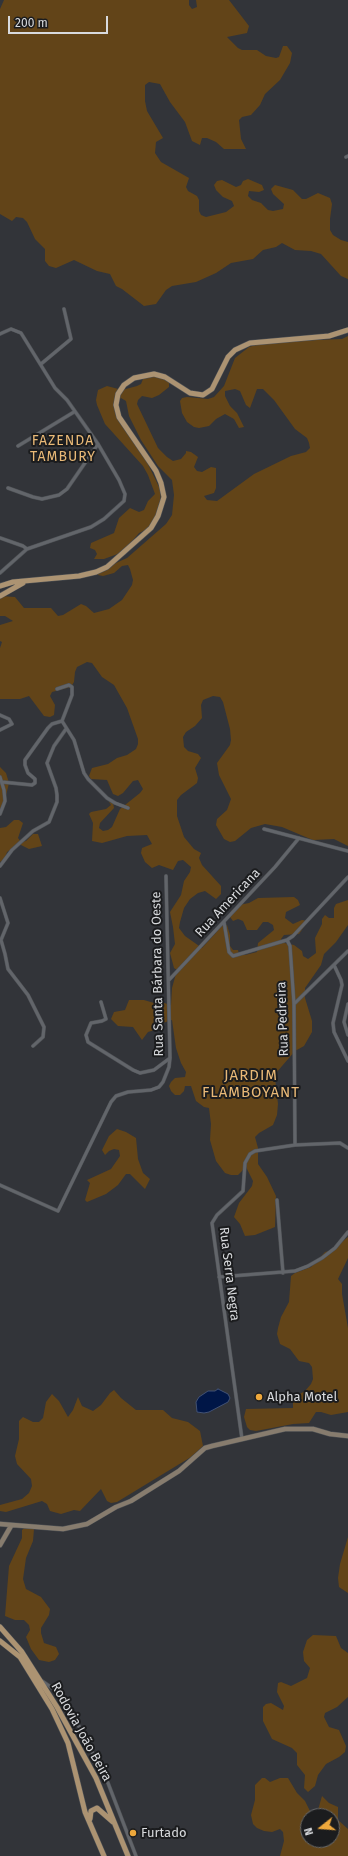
<!DOCTYPE html>
<meta charset="utf-8">
<style>
body{margin:0}
#map{position:relative;width:348px;height:1856px;overflow:hidden;background:#323439;font-family:"Fira Sans",sans-serif}
canvas{display:block}
.north{position:absolute;left:300px;top:1808px;width:40px;height:40px;box-sizing:border-box;background:#1b1c1e;border:1px solid #67686a;border-radius:50%;rotate:253deg;font-size:11px;font-weight:700;line-height:16px;text-align:center;color:#d8dadd}
.north::after{content:'';display:block;margin:auto;width:14px;height:18px;background:#eea83c;clip-path:polygon(50% 0,100% 100%,50% 72%,0 100%)}
.scale{position:absolute;left:8px;top:16px;width:100px;height:18px;box-sizing:border-box;border:2px solid #d8dadd;border-top:0;padding-left:5px;font-size:12px;line-height:14px;white-space:nowrap;color:#d8dadd;-webkit-text-stroke:3px #1b1c1e;paint-order:stroke}
</style>
<div id="map">
<canvas width="348" height="1856"></canvas>
<div class="north">N</div>
<div class="scale">200 m</div>
</div>
<script>
const g = document.querySelector('canvas').getContext('2d');
g.lineJoin = 'round';
function paint(path, color) { g.fillStyle = color; g.fill(path, 'evenodd'); }
const toPath = rows => new Path2D(rows.map(r => 'M' + r).join(''));
function stroke(path, color, width, dash) { g.strokeStyle = color; g.lineWidth = width; g.lineCap = dash ? 'butt' : 'round'; g.setLineDash(dash || []); g.stroke(path); }
function write(font, color, halo, rows, align = 'center') {
  g.font = font + ' "Fira Sans",sans-serif'; g.lineWidth = 4; g.setLineDash([]); g.textBaseline = 'middle'; g.strokeStyle = halo; g.fillStyle = color; for (const [text, x, y, turn = 0] of rows) {
    g.save(); g.translate(x, y); g.rotate((+turn || 0) * Math.PI / 180); g.textAlign = isNaN(turn) ? turn : align; if (halo) g.strokeText(text, 0, 0); g.fillText(text, 0, 0); g.restore();
  }
}
const green = toPath([
 [4,0,189,0,189,5,192,9,197,7,196,0,229,0,249,26,247,33,227,37,238,48,242,50,257,50,266,56,276,58,279,57,283,46,287,46,292,53,290,63,280,80,265,94,260,105,251,115,242,117,239,120,241,139,246,149,224,149,216,142,207,138,202,138,200,145,192,141,185,122,170,102,160,84,149,82,145,85,145,101,147,111,163,138,156,142,155,153,161,162,189,178,186,187,188,191,197,196,199,200,199,211,201,215,206,217,226,212,234,206,232,201,223,197,216,190,214,185,217,181,222,180,236,187,241,185,243,181,248,179,262,185,264,190,259,192,249,191,248,196,252,200,261,203,268,210,273,211,283,209,284,204,273,194,271,189,275,185,293,190,302,199,306,199,318,193,330,198,332,204,330,219,330,230,333,235,341,240,348,242,348,279,341,276,321,254,311,251,295,250,282,243,276,247,263,250,253,259,231,263,216,273,196,282,172,286,166,290,156,304,144,306,122,289,116,286,110,274,97,271,74,260,56,268,49,266,45,261,45,249,35,239,27,222,23,218,16,217,12,221,0,214,0,9],
 [348,336,348,846,334,839,313,840,308,838,282,827,265,824,251,828,235,841,230,842,224,839,216,825,217,819,227,810,231,799,219,775,217,763,230,745,231,740,230,729,223,702,220,697,213,696,203,700,201,705,202,718,195,726,186,732,183,737,184,747,188,751,198,754,201,758,195,768,198,778,197,783,181,795,177,800,177,816,184,837,194,849,201,853,199,858,202,865,221,886,221,894,216,899,205,891,198,893,190,899,184,908,180,922,179,928,185,936,202,948,222,926,227,925,230,935,230,946,233,950,238,950,239,954,245,955,257,952,258,943,274,930,273,925,268,922,263,922,257,930,247,930,243,921,238,919,233,921,230,917,231,911,239,905,249,903,258,898,294,897,298,900,300,905,286,912,285,918,293,924,302,920,308,921,299,934,284,935,281,939,284,943,294,945,302,951,303,956,308,959,316,953,315,938,322,924,322,919,325,915,329,918,334,918,334,908,336,904,348,900,348,925,336,942,324,954,321,965,305,988,305,998,312,1021,312,1032,304,1046,295,1051,276,1073,275,1078,278,1104,277,1115,273,1125,259,1133,255,1137,258,1148,258,1164,267,1177,276,1196,275,1227,255,1235,245,1236,240,1224,234,1217,239,1203,252,1186,253,1181,246,1167,238,1175,231,1175,225,1173,216,1161,210,1140,211,1124,209,1108,204,1107,196,1101,191,1086,185,1086,184,1091,180,1095,175,1095,171,1091,169,1086,171,1082,175,1078,185,1077,186,1072,181,1063,176,1048,172,1020,160,1024,158,1029,148,1032,142,1040,133,1027,118,1026,111,1019,114,1012,125,1010,129,1000,144,1000,154,1003,164,1003,171,1005,172,988,177,970,174,968,170,953,175,944,173,927,170,912,181,895,184,881,190,872,191,867,183,860,178,861,173,870,159,865,152,868,145,862,141,853,142,848,152,844,147,835,127,836,102,843,92,841,93,823,89,814,91,812,106,809,111,805,109,802,113,803,114,808,100,823,99,828,103,831,108,830,112,827,120,809,140,793,143,789,138,780,133,781,123,793,118,796,113,794,107,780,91,779,89,776,92,768,108,764,117,758,127,755,136,749,138,744,138,739,127,708,114,685,102,677,92,663,87,662,77,667,75,672,74,682,71,687,52,692,50,696,55,705,54,715,50,717,44,716,29,696,20,699,0,699,0,648,2,642,0,641,0,625,13,621,5,616,0,616,0,596,15,597,24,608,51,608,58,616,63,615,81,604,86,606,94,613,109,609,122,600,132,585,133,580,130,569,128,565,122,566,114,573,103,576,98,575,96,572,127,558,166,524,172,515,174,495,172,480,158,466,141,440,129,416,126,401,121,398,117,401,124,429,145,458,161,491,159,512,148,529,139,533,123,552,104,559,94,559,97,554,95,550,90,548,91,543,114,533,119,518,130,508,139,512,144,510,148,501,155,494,148,475,143,466,105,424,97,405,96,400,98,390,107,386,122,390,137,386,141,384,143,379,153,375,163,378,169,382,169,387,159,395,152,398,142,396,138,400,137,404,158,448,167,457,173,461,181,459,186,453,186,451,191,452,198,457,194,467,197,471,202,472,211,467,216,468,216,488,214,493,204,496,207,500,217,501,254,474,291,456,306,452,310,448,309,443,307,438,295,429,274,400,263,389,257,389,250,408,246,405,240,391,235,389,225,391,225,396,230,406,237,413,244,427,239,428,234,419,225,414,216,419,209,426,199,428,194,427,187,422,182,413,180,401,182,398,187,397,208,399,214,397,224,386,235,358,249,347,266,342,342,339],
 [0,767,6,773,9,783,4,804,0,810],
 [14,820,19,820,23,823,18,838,21,842,26,841,33,834,38,834,42,846,29,849,21,845,16,846,7,852,3,865,0,861,0,828,6,827],
 [117,1129,126,1132,136,1138,138,1159,143,1173,150,1179,145,1189,130,1174,126,1174,118,1185,106,1194,87,1202,85,1200,90,1183,87,1180,111,1169,120,1156,119,1150,114,1149,109,1151,105,1155,102,1150,109,1136],
 [348,1237,348,1258,338,1279,342,1284,342,1294,348,1328,348,1412,331,1415,321,1412,316,1412,309,1423,293,1424,256,1431,250,1430,247,1427,244,1417,246,1409,293,1408,293,1400,296,1396,305,1391,311,1384,313,1379,312,1367,309,1363,299,1361,290,1349,280,1344,277,1334,278,1328,281,1317,289,1302,291,1276,295,1273,311,1267,325,1252,332,1250],
 [114,1390,121,1398,136,1410,163,1410,172,1418,188,1422,200,1431,203,1446,191,1457,117,1502,111,1503,107,1501,101,1489,80,1511,74,1510,61,1514,50,1511,47,1504,42,1501,6,1512,0,1511,0,1505,22,1499,29,1493,32,1486,31,1479,17,1464,15,1456,19,1439,19,1421,23,1417,33,1422,39,1422,43,1418,46,1402,52,1394,59,1401,68,1417,73,1410,78,1397,82,1406,93,1411,101,1405,110,1393],
 [25,1527,34,1529,33,1541,26,1558,23,1579,26,1589,41,1597,50,1609,49,1615,41,1628,41,1633,44,1643,56,1647,59,1654,55,1660,49,1662,39,1660,31,1649,26,1637,30,1630,29,1625,24,1620,15,1620,5,1616,9,1566,22,1538,22,1530],
 [348,1537,348,1593,339,1587,338,1578,340,1564],
 [313,1635,336,1636,341,1648,348,1653,348,1697,337,1707,325,1713,324,1717,329,1727,339,1730,346,1746,345,1752,339,1757,326,1764,318,1775,315,1786,308,1792,304,1788,305,1775,297,1765,297,1753,292,1748,272,1739,263,1721,263,1707,266,1704,271,1703,283,1710,284,1706,277,1692,278,1683,281,1682,291,1686,307,1678,310,1668,304,1661,303,1652,307,1640],
 [262,1778,265,1778,270,1782,280,1778,288,1778,297,1793,305,1801,311,1813,315,1813,318,1810,322,1796,329,1803,338,1807,338,1820,348,1829,348,1856,280,1856,284,1841,283,1832,280,1829,272,1832,264,1831,257,1828,253,1824,251,1815,255,1800,255,1785],
 [308,1816,332,1816,332,1840,308,1840]
]);
const water = toPath([
 [218,1389,228,1394,230,1398,228,1402,209,1412,204,1413,197,1412,196,1402,199,1397,208,1391,215,1391,218,1389]
]);
const street = toPath([
 [346,157,348,156],
 [0,334,11,329,21,333,55,388,67,400,98,444,119,480,125,494,124,501,104,519,91,527,27,549,0,573],
 [41,364,71,339,64,309],
 [18,446,74,412],
 [8,488,33,497,42,499,59,495,67,489,98,444],
 [0,538,23,546,27,549],
 [57,689,69,685,72,687,72,695,62,721,74,740,84,773,88,779,107,798,115,803,128,808],
 [0,715,9,719,12,724,0,730],
 [0,777,4,790,5,801,0,814],
 [2,782,32,785,35,783,35,779,28,773,25,765,25,760,48,728,52,724,62,721],
 [264,829,348,851],
 [0,866,12,850,33,831,49,822,57,802,57,795,56,788,47,763,54,746,66,729],
 [0,898,8,923,1,940,5,954,8,969,28,995,44,1027,43,1037,33,1046],
 [224,922,229,952,233,956,287,940,293,936,348,877],
 [287,940,290,946,294,1004,295,1145],
 [334,965,341,980,342,985,333,1023,334,1032,348,1061],
 [169,980,275,867,299,838],
 [101,1002,106,1019,102,1021,91,1023,86,1035,88,1042,133,1070,140,1073,154,1070,170,1058],
 [294,1004,348,951],
 [348,1004,344,1022,348,1035],
 [0,1185,58,1211,111,1102,116,1096,128,1092,151,1090,159,1087,163,1082,169,1067,170,1058,166,876],
 [277,1200,283,1273],
 [219,1277,295,1271,308,1266,322,1258,335,1248,348,1232],
 [242,1439,212,1223,217,1215,243,1191,245,1163,250,1154,255,1151,295,1145,340,1143,348,1148],
 [42,1681,55,1690,67,1703,108,1783,136,1856]
]);
const secondary = toPath([
 [0,1524,63,1529,87,1524,116,1507,131,1501,179,1471,205,1448,212,1446,285,1429,313,1429,330,1434,348,1436],
 [0,1545,11,1526]
]);
const primary = toPath([
 [0,586,13,582,79,576,96,572,107,567,151,528,158,516,164,497,161,483,156,471,119,417,116,405,118,394,124,385,134,378,154,374,165,377,190,393,203,395,212,389,228,357,235,350,250,343,329,336,348,330],
 [0,596,23,583],
 [0,1627,22,1652,57,1707,96,1778,128,1856],
 [0,1641,20,1657,52,1709,68,1743,85,1812,104,1856],
 [90,1819,91,1811,97,1808,113,1822]
]);
const markers = [
 [259,1397,4,"#eea83c"],
 [133,1833,4,"#eea83c"]
];
const streetNames = [
 ["Rua Americana",228,903,-47],
 ["Rua Santa Bárbara do Oeste",158,974,-91],
 ["Rua Pedreira",283,1019,-92],
 ["Rua Serra Negra",229,1274,83],
 ["Rodovia João Beira",81,1732,61]
];
const poiNames = [
 ["Alpha Motel",267,1397],
 ["Furtado",141,1833]
];
const neighbourhoodNames = [
 ["FAZENDA",63,441],
 ["TAMBURY",63,457]
];
const quarterNames = [
 ["JARDIM",251,1076],
 ["FLAMBOYANT",251,1093]
];
paint(green, '#624418');
paint(water, '#001647');
stroke(water, '#415174', 1);
stroke(street, '#4e5155', 4);
stroke(secondary, '#4e5155', 5.5);
stroke(primary, '#4e5155', 6);
stroke(street, '#62656a', 3);
stroke(secondary, '#877c6e', 4.5);
stroke(primary, '#ac9372', 5);
for (const [x, y, r, color] of markers) { const dot = new Path2D(); dot.arc(x, y, r, 0, 2 * Math.PI); g.fillStyle = color; g.fill(dot); stroke(dot, '#1b1c1e', 1.5); }
write('13px', '#d8dadd', '#1b1c1e', streetNames);
write('13px', '#d8dadd', '#1b1c1e', poiNames, 'left');
g.letterSpacing = '1px';
write('14px', '#e9b977', '#1b1c1e', neighbourhoodNames);
g.letterSpacing = '0px';
g.letterSpacing = '1px';
write('15px', '#e9b977', '#1b1c1e', quarterNames);
g.letterSpacing = '0px';
</script>
